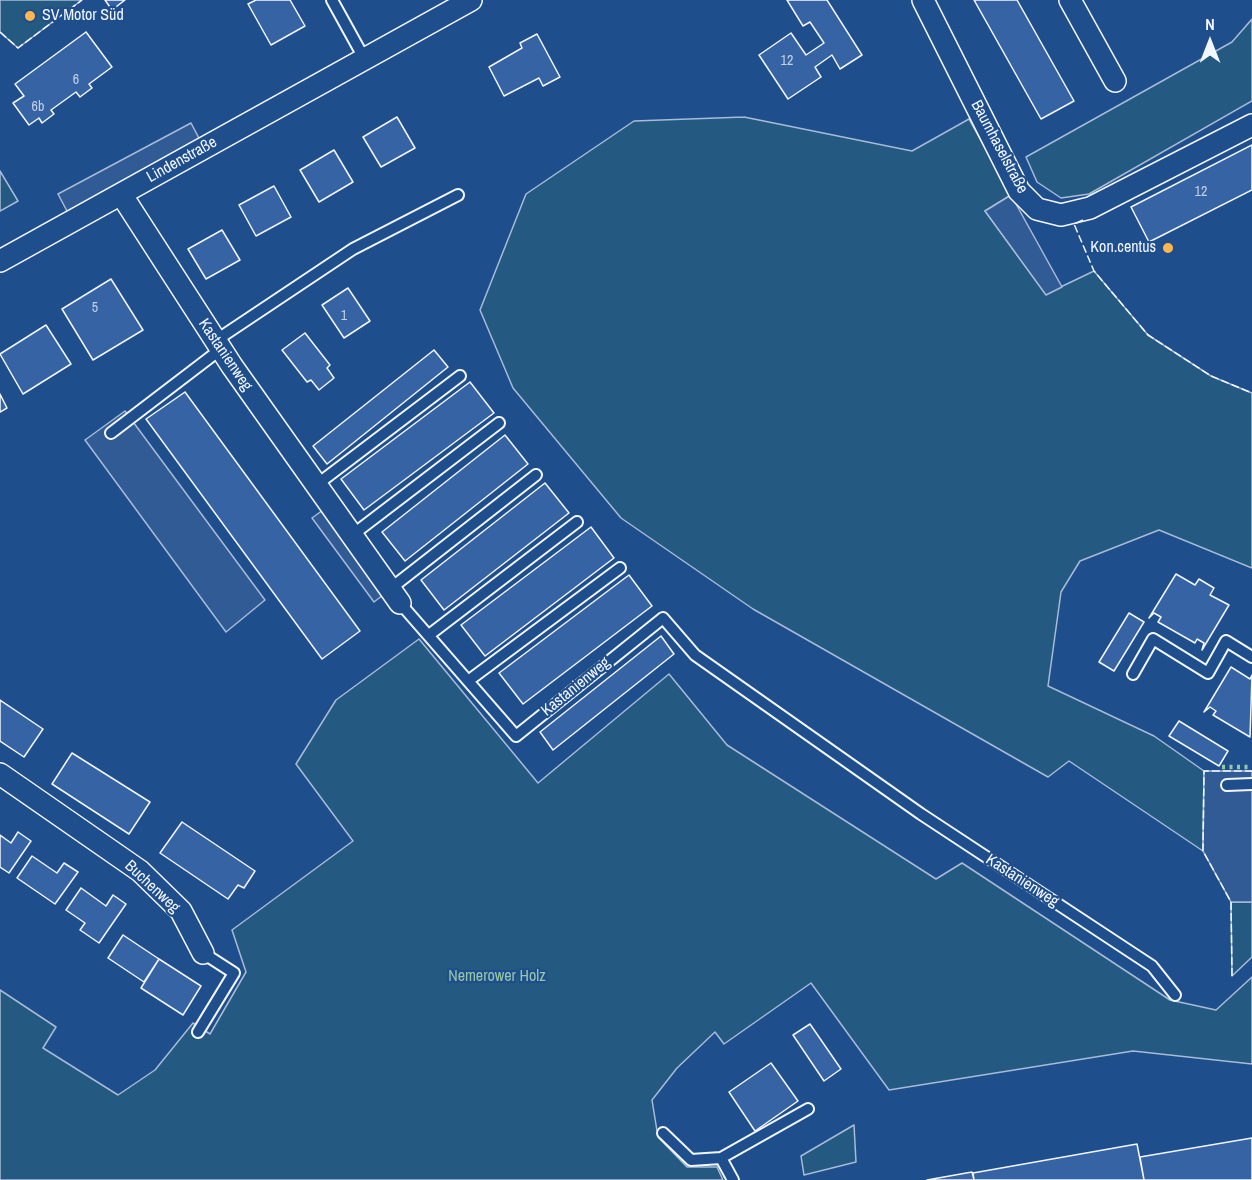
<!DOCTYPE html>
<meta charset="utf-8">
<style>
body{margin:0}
#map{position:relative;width:1252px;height:1180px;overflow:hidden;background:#1f4e8c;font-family:"Archivo Narrow",sans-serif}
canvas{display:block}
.north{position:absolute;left:1180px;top:12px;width:60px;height:60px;-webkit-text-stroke:4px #1f4e8c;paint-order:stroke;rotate:0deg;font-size:16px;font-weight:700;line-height:24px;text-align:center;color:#f2f6ff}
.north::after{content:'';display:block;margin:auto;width:21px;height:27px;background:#f2f6ff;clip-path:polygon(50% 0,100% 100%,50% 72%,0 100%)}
</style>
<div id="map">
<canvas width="1252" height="1180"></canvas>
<div class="north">N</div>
</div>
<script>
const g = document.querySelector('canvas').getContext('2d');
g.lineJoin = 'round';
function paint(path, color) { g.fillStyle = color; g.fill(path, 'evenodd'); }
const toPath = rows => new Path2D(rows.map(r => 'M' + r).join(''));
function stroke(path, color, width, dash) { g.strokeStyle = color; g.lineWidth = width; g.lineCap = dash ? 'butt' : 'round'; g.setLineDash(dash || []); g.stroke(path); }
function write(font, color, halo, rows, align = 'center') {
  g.font = font + ' "Archivo Narrow",sans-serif'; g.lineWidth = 4.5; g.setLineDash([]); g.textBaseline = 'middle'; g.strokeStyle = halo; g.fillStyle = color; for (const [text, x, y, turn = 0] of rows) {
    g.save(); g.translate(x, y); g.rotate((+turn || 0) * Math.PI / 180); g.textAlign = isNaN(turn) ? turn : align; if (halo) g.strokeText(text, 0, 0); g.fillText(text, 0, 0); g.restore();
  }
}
const green = toPath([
 [0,0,82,0,18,48,0,32,0,0],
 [1252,19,1252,101,1089,194,1061,198,1037,182,1026,157,1232,42,1252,19],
 [744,117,912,151,969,119,1011,195,985,211,1046,294,1094,271,1148,335,1211,376,1252,393,1252,568,1159,530,1080,561,1061,592,1048,686,1154,736,1204,771,1203,851,1069,761,1048,777,753,609,621,518,513,388,480,310,526,194,634,121,744,117],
 [0,171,18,201,0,211,0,171],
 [419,639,538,783,669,674,727,745,936,879,962,863,1170,1000,1216,1010,1252,977,1252,1064,1133,1051,889,1090,811,983,724,1044,715,1032,677,1068,652,1100,658,1137,687,1167,717,1167,723,1180,0,1180,0,990,56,1027,43,1048,118,1095,155,1070,193,1023,210,1034,246,972,232,930,353,841,296,764,336,700,419,639],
 [1231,902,1252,902,1252,957,1232,976,1231,902],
 [854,1125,856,1162,804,1175,801,1156,854,1125]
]);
const parking = toPath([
 [191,123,201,142,68,213,58,194,191,123],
 [1011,195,1062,287,1046,295,985,211,1011,195],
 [125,411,265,600,226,632,85,440,125,411],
 [323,510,383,595,374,602,312,518,323,510],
 [1204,771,1252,771,1252,902,1231,902,1203,851,1204,771]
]);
const building = toPath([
 [105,0,125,0,112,10,105,0],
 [256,0,290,0,305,26,271,45,248,4,256,0],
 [787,0,827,0,862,55,840,69,832,55,815,67,821,77,788,99,759,55,791,33,806,55,824,43,810,22,803,26,787,0],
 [974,0,1017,0,1074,101,1041,119,974,0],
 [86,32,112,67,89,84,92,88,80,97,76,92,51,110,54,114,42,123,39,118,29,125,13,103,24,96,15,84,86,32],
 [537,34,560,77,543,86,539,78,504,96,489,67,522,48,520,43,537,34],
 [397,117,415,148,381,167,363,137,397,117],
 [1252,145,1252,190,1149,242,1131,207,1252,145],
 [334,150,353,182,319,202,300,170,334,150],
 [274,186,291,217,256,236,239,205,274,186],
 [222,230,240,260,206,279,188,249,222,230],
 [111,279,143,330,93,360,62,309,111,279],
 [348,288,370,321,344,338,322,305,348,288],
 [46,325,71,364,23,394,0,354,46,325],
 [305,333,330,365,327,368,334,378,319,390,311,380,307,382,282,350,305,333],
 [434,350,448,367,327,464,313,446,434,350],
 [470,382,494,413,364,510,341,479,470,382],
 [185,392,360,631,322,659,146,419,185,392],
 [0,394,7,408,0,412,0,394],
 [505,435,528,464,405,561,382,532,505,435],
 [545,483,569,513,444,610,421,580,545,483],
 [591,527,614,558,485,656,461,625,591,527],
 [1176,574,1195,585,1199,579,1214,588,1210,595,1229,605,1202,650,1204,643,1197,639,1195,643,1158,622,1161,617,1154,613,1149,618,1176,574],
 [629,575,652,606,523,704,499,673,629,575],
 [1129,613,1144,622,1114,671,1099,662,1129,613],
 [661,636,674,654,553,750,540,732,661,636],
 [1231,667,1250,679,1252,675,1250,737,1213,715,1216,711,1210,707,1204,712,1231,667],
 [0,700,43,729,24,757,0,741,0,700],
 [1179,721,1228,751,1219,766,1169,736,1179,721],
 [72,753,150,802,129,834,52,784,72,753],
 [182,822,255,871,244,888,238,885,228,899,160,853,182,822],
 [18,832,31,841,9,873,0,867,0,835,11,843,18,832],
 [32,856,57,873,64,863,78,872,55,904,17,878,32,856],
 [81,888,106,906,113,895,126,904,99,943,80,930,85,923,66,910,81,888],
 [123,935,159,959,144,982,108,958,123,935],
 [159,959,201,986,183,1015,141,988,159,959],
 [810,1024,841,1069,824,1081,793,1035,810,1024],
 [771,1063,798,1101,755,1131,729,1092,771,1063],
 [1252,1138,1252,1180,1144,1180,1140,1157,1252,1138],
 [1137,1144,1144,1180,974,1180,973,1173,1137,1144],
 [972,1172,974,1180,927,1180,972,1172]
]);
const service = toPath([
 [332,0,364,58],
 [215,341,353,249,458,195],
 [111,433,221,349],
 [315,486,460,376],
 [351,536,499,423],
 [390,589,536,475],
 [400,603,516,736,663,618,695,655,921,814,1152,966,1175,995],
 [429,635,577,522],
 [1133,674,1153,639,1208,673,1226,641,1252,657],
 [468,681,620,568],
 [1227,785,1252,784],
 [198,1032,234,973,203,953],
 [663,1133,691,1160,721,1158,733,1180],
 [721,1158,808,1109]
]);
const minor = toPath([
 [923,0,1019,191,1037,209,1061,215,1090,208,1252,125],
 [1070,0,1115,81],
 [121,194,232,366,400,603],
 [0,261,471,0],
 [0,774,140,871,181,911,203,953]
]);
const hedge = toPath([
 [1222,767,1252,767]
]);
const fence = toPath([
 [0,32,18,48,82,0],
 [1083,220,1074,224,1094,271,1148,335,1211,376,1252,393],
 [1232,976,1231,902,1203,851,1204,771,1252,771]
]);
const markers = [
 [30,16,6,"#ffb74d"],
 [1168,248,6,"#ffb74d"]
];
const numberNames = [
 ["12",787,61],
 ["6",76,80],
 ["6b",38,107],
 ["12",1201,192],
 ["5",95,308],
 ["1",344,316]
];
const poiNames = [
 ["SV Motor Süd",42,16],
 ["Kon.centus",1156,248,"right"]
];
const streetNames = [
 ["Baumhaselstraße",999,147,62],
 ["Lindenstraße",182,160,-29],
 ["Kastanienweg",225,355,56],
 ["Kastanienweg",576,687,-39],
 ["Kastanienweg",1022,881,33],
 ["Buchenweg",152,887,43]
];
const parkNames = [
 ["Nemerower Holz",497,977]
];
paint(green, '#245a82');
stroke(green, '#a8bbd7', 1.5);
paint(parking, '#305b95');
stroke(parking, '#a8bbd7', 1.5);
paint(building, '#3563a3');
stroke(building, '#f2f6ff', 1.5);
stroke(service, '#f2f6ff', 14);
stroke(minor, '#f2f6ff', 24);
stroke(service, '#1f4e8c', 10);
stroke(minor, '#1f4e8c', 21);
stroke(hedge, '#97c8a6', 4.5, [3, 4.5]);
stroke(fence, '#f2f6ff', 1.5, [8, 3]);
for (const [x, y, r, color] of markers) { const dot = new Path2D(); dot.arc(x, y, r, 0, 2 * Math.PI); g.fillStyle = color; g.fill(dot); stroke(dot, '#1f4e8c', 2); }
write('14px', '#c3d1e8', null, numberNames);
write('16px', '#f2f6ff', '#1f4e8c', poiNames, 'left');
write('16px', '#f2f6ff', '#1f4e8c', streetNames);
write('16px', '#97c8a6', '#1f4e8c', parkNames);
</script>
